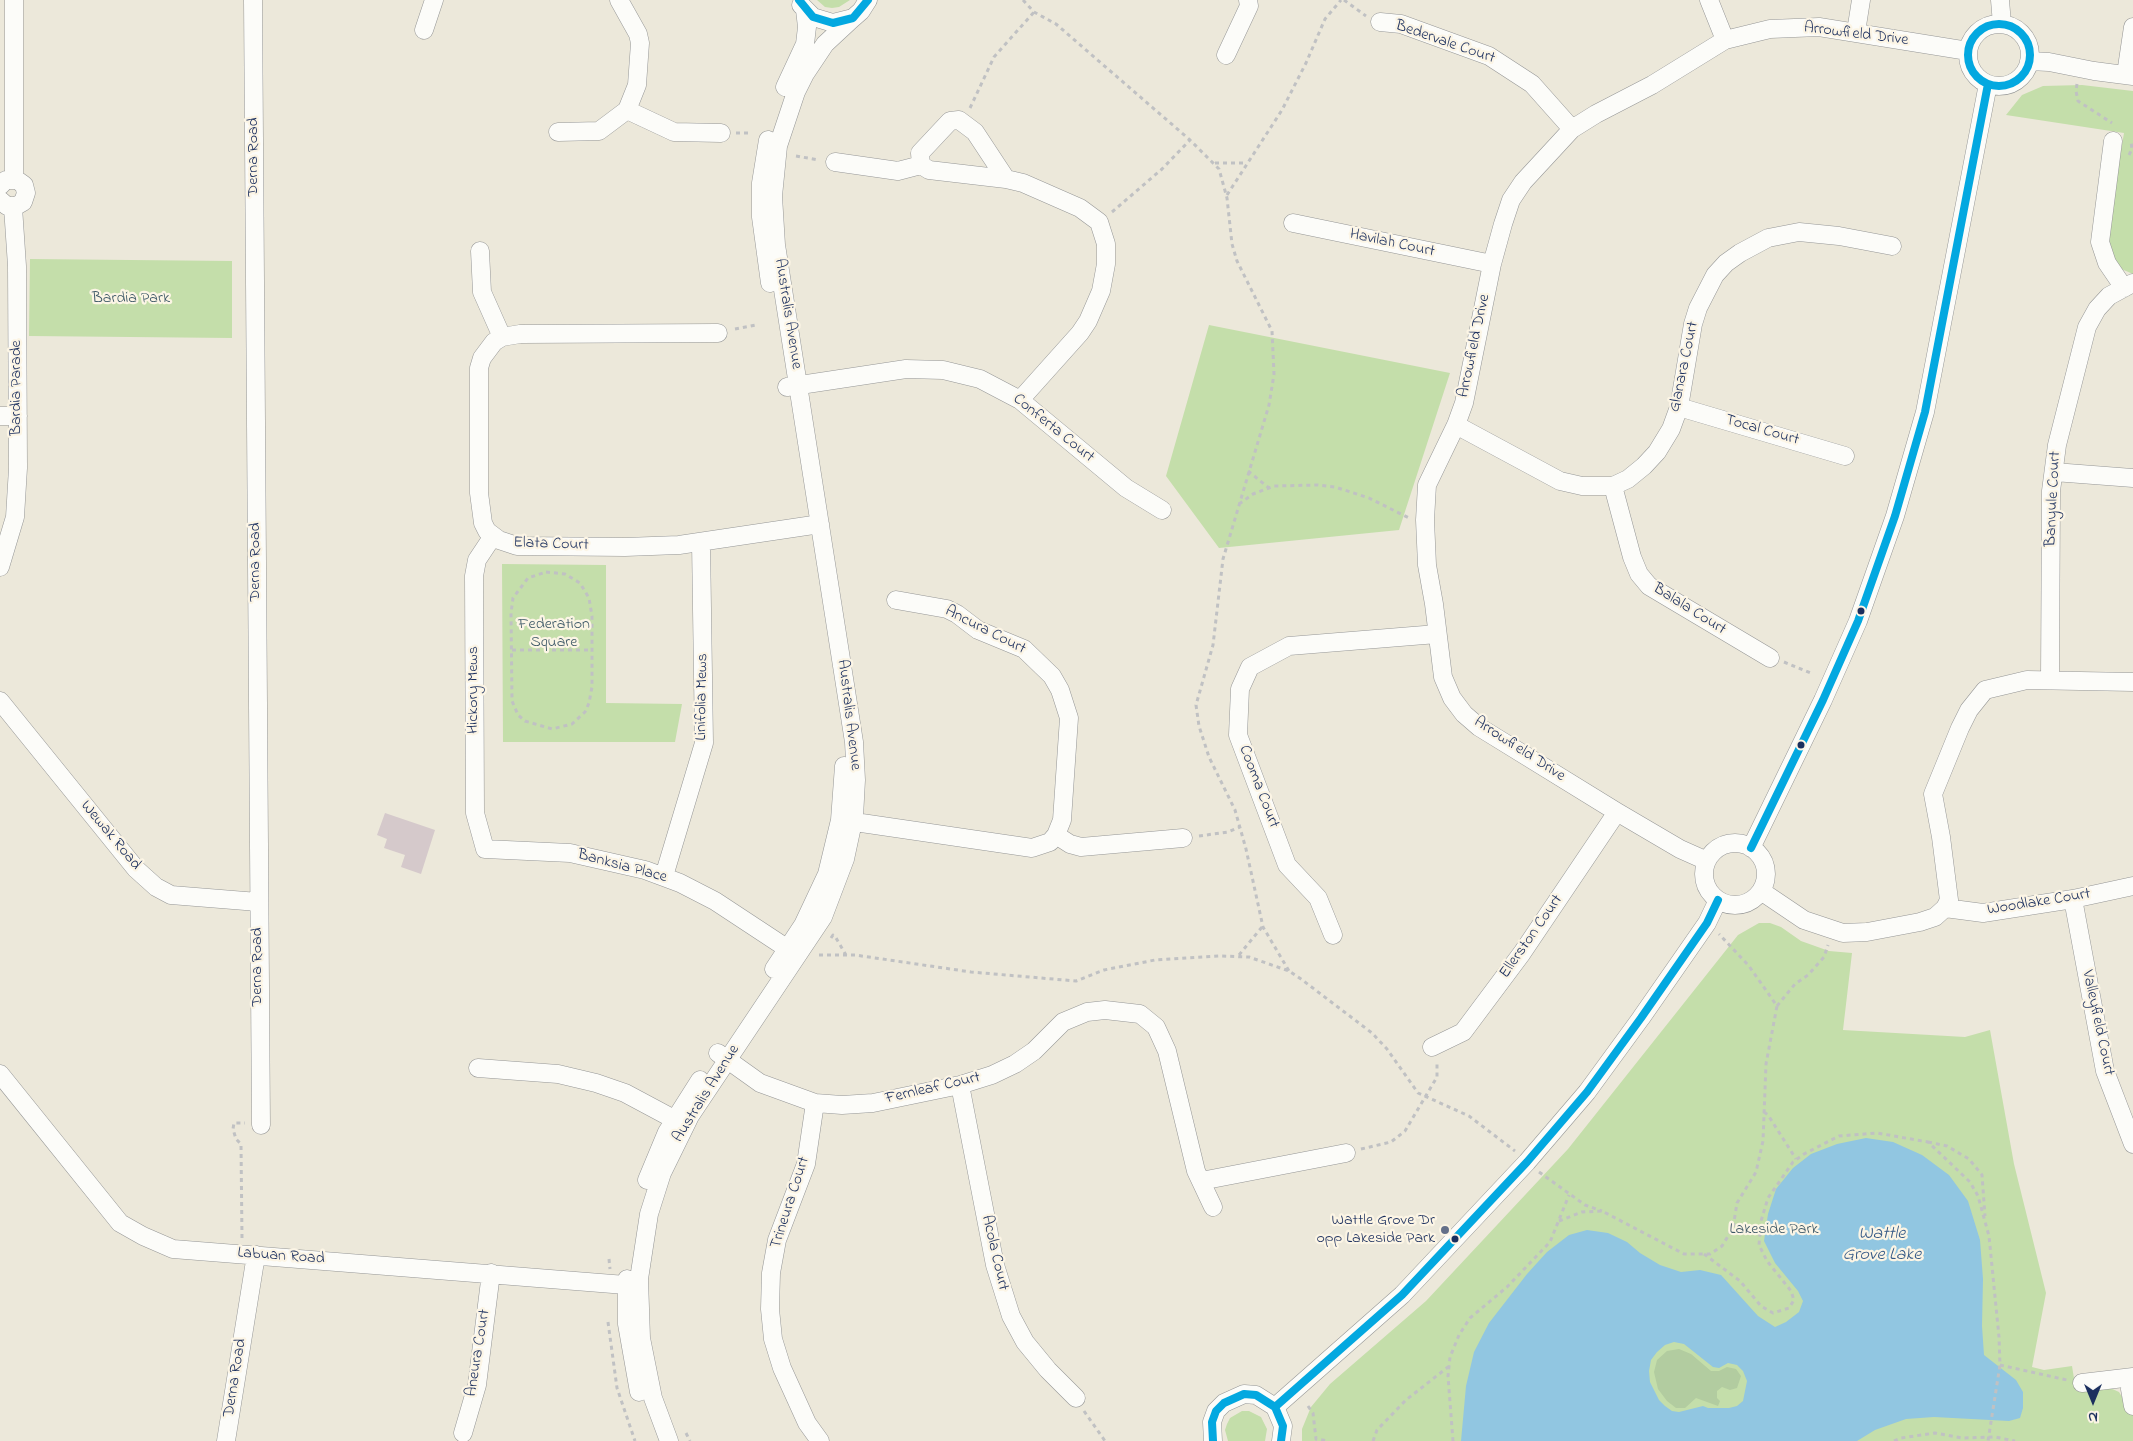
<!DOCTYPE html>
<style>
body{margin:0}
#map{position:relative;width:2133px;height:1441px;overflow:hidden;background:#ece8da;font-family:"Indie Flower",sans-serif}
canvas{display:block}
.north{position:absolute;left:2068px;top:1376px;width:50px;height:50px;-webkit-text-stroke:4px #fcf5e5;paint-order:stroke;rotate:180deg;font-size:14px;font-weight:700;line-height:20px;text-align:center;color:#1b2f5e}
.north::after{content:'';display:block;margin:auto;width:18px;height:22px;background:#1b2f5e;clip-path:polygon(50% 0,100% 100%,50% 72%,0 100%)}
</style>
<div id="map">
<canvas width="2133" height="1441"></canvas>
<div class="north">N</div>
</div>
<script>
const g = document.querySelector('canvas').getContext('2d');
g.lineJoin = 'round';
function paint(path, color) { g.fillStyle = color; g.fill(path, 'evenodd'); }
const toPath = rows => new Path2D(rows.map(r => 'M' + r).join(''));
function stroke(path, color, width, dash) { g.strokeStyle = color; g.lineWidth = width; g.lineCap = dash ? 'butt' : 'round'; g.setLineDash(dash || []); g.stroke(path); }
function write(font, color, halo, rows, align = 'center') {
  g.font = font + ' "Indie Flower",sans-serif'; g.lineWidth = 4.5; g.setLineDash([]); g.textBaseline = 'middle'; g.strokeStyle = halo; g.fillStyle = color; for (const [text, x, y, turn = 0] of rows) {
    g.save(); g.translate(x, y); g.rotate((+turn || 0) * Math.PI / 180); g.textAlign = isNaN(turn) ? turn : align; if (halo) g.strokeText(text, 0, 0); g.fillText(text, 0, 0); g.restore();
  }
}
const green = toPath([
 [817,0,850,0,839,7,832,8,825,7],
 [2082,85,2133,91,2133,274,2119,268,2110,248,2108,226,2124,133,2006,115,2022,95,2043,86],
 [30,259,232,261,232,338,29,336],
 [1209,325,1450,373,1399,530,1219,548,1166,476],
 [502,564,606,565,606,703,682,704,675,742,503,742],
 [1759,923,1770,923,1781,927,1801,941,1829,951,1852,953,1843,1030,1965,1037,1990,1030,2014,1164,2046,1293,2032,1367,2044,1370,2072,1366,2076,1391,2108,1387,2119,1392,2133,1415,2133,1441,1302,1441,1302,1429,1311,1407,1330,1384,1426,1301,1568,1149,1738,935],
 [1242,1411,1249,1411,1261,1417,1267,1429,1265,1441,1228,1441,1225,1430,1227,1424,1230,1418]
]);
const forest = toPath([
 [1679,1349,1691,1354,1711,1371,1719,1371,1727,1367,1736,1369,1741,1376,1737,1388,1730,1390,1722,1387,1717,1391,1717,1398,1720,1401,1718,1406,1696,1398,1685,1408,1676,1408,1667,1401,1658,1389,1654,1372,1657,1360,1667,1351]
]);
const water = toPath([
 [1866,1138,1893,1142,1922,1155,1949,1175,1968,1201,1980,1240,1983,1279,1982,1326,1984,1355,2016,1380,2023,1392,2023,1408,2020,1418,2009,1421,1934,1417,1906,1419,1875,1430,1857,1441,1461,1441,1466,1386,1474,1352,1489,1323,1527,1274,1547,1252,1569,1235,1587,1230,1608,1233,1627,1242,1640,1253,1660,1265,1681,1272,1700,1270,1721,1275,1758,1316,1775,1327,1786,1322,1799,1312,1803,1301,1798,1291,1775,1263,1764,1241,1768,1214,1776,1189,1793,1168,1811,1154,1837,1144],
 [1674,1342,1684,1344,1713,1367,1719,1368,1728,1363,1737,1365,1743,1371,1747,1381,1743,1401,1737,1406,1729,1408,1708,1408,1703,1406,1679,1412,1672,1411,1665,1406,1659,1400,1650,1382,1649,1371,1651,1360,1657,1352,1665,1345]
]);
const building = toPath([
 [385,813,435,830,421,874,401,867,405,855,384,848,387,839,377,835]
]);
const path = toPath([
 [1023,0,1034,12,1056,24,1190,140,1219,169,1227,198,1232,244,1237,261,1272,331,1274,374,1269,405,1223,559,1213,645,1196,705,1199,726,1209,757,1235,810,1246,849,1263,927,1289,971],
 [1344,0,1366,16],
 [2077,84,2076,91,2078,101,2112,123],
 [970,108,994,57,1034,12],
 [736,133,748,133],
 [2129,155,2132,149,2131,142],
 [796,156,819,160],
 [1215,163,1247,163],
 [1227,195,1282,110,1306,63,1325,19,1341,0],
 [1112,212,1162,169,1190,140],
 [735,329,756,325],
 [1248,471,1269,488],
 [1239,504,1253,494,1274,486,1318,485,1335,487,1369,498,1409,518],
 [546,572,565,574,580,583,589,598,592,616,592,687,589,703,585,712,572,724,552,729,525,721,518,715,512,701,511,613,513,598,528,578,546,572],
 [512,650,592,650],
 [1784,662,1813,674],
 [1199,836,1228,832,1240,827],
 [831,938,833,935,836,938,846,955],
 [819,955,855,955,971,972,1076,981,1104,970,1155,960,1219,956,1249,957,1289,971,1301,979,1372,1033,1387,1049,1418,1093,1469,1116,1515,1151],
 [1239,955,1262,927],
 [1777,1006,1795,984,1808,975,1824,957,1828,945],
 [1764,1112,1768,1115,1796,1159],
 [1928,1142,1947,1146,1969,1159,1982,1175,1985,1216],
 [1361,1149,1391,1142,1405,1131,1437,1077,1437,1062],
 [1539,1172,1585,1205,1602,1211],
 [1559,1221,1582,1212,1602,1211,1684,1254,1710,1254,1722,1246,1733,1228,1737,1203,1756,1172,1763,1141,1766,1064,1777,1006,1749,966,1719,934],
 [242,1238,241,1144,236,1139,233,1129,234,1123,245,1123],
 [1704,1254,1740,1281,1761,1306,1773,1313,1789,1308,1794,1300,1791,1291,1767,1261,1759,1245,1761,1221,1768,1198,1793,1162,1804,1154,1839,1136,1877,1133,1928,1142,1970,1182,1978,1196,1989,1236,1999,1337,2000,1365,1988,1441],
 [609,1259,610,1269],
 [608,1322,617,1388,635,1441],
 [2000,1365,2067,1380],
 [1308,1406,1313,1413,1316,1439,1329,1441],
 [1084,1411,1105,1441],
 [686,1433,690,1441],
 [1373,1441,1377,1430,1406,1400,1448,1367],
 [1453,1441,1448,1376,1450,1357,1459,1335,1470,1318,1507,1287,1550,1242,1569,1195],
 [1894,1441,1901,1438,1935,1433,1962,1438,1995,1437,2015,1441]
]);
const minor = toPath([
 [14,0,14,179],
 [253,0,261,1125],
 [619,0,638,34,640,43,637,85,627,110],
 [1709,0,1725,40],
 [2000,0,2002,24],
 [801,5,813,17,833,23,853,18,861,11,868,0],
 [1380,22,1401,24,1489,56,1532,84,1572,129],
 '1968 55a31 31 0 1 1 62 0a31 31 0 1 1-62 0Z',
 [424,30,434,0],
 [1856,32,1861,0],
 [1226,55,1249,6,1248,0],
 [2029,61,2049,62,2094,71,2133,76],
 [2126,74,2133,27],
 [785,87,805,44,807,27,805,10],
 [558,132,599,131,627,110,674,132,721,133],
 [768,140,761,183,761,217,770,283],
 [2113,141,2100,242,2107,263,2124,288],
 [835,162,898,171,921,165],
 [1006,179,975,132,959,120,950,121,920,153,921,165,929,170,1006,179,1023,183,1080,208,1099,222,1106,244,1106,264,1101,291,1088,321,1080,333,1020,400],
 [0,186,6,180,17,180,24,185,26,193,23,202,16,206,7,206,0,200],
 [1293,223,1492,264],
 [480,251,482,292,502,337],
 [718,333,520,334,502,337,494,342,482,358,479,368,479,493,483,523,487,531,499,540,517,546,625,547,679,545,820,524],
 [787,387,906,369,943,370,980,379,1020,400,1126,488,1162,510],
 [1679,407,1845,456],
 [0,416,18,416],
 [1456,425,1560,481,1582,486,1613,486,1628,479,1644,466,1657,452,1671,429,1679,407,1693,324,1698,308,1715,275,1726,263,1740,253,1768,238,1799,232,1839,236,1892,246],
 [2054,472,2133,478],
 [1613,486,1632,557,1639,574,1649,586,1770,658],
 [493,536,477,560,474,576,475,813,485,849,570,853,645,870,680,883,715,901,797,955],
 [0,567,15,517,18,468,17,266,13,207],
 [2050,680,2051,491,2057,445,2087,327,2097,309,2109,296,2133,283],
 [0,701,136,869,156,887,171,895,258,902],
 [841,820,1032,848,1050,842,1056,835,1062,820,1069,718,1060,690,1052,676,1024,649,978,630,957,614,947,609,896,600],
 [1056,835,1070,844,1081,847,1183,838],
 '1704 874a31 31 0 1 1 62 0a31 31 0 1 1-62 0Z',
 [1751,848,1823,700,1858,621,1895,516,1925,412,1988,84],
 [1707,861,1680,849,1617,812,1479,727,1464,714,1452,698,1443,677,1434,604,1427,565,1425,520,1427,485,1456,425,1464,403,1492,264,1503,224,1511,200,1523,182,1572,129,1596,114,1652,85,1725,40,1770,29,1819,27,1968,51],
 [664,876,704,743,701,542],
 [1761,891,1804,920,1843,933,1867,932,1920,922,1935,917,1945,908,1949,900,1941,837,1933,794,1960,728,1969,710,1985,690,2027,680,2133,682],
 [2073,899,2105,1071,2133,1144],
 [1945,908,1983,913,2073,899,2133,886],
 [1333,935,1318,898,1287,865,1238,735,1240,689,1250,667,1289,646,1437,634],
 [774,969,803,925,827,874,840,820,844,766],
 [1432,1047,1463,1032,1522,953,1617,812],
 [718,1053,760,1083,815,1103,842,1105,873,1103,960,1085,992,1075,1015,1064,1034,1051,1063,1022,1087,1012,1105,1010,1140,1014,1156,1027,1167,1051,1196,1171,1213,1207],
 [478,1068,558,1074,596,1083,625,1093,683,1124],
 [0,1074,120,1223,143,1236,173,1249,638,1286],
 [960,1085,995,1265,1011,1316,1025,1342,1048,1370,1076,1398],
 [815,1103,806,1164,777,1240,771,1273,770,1309,773,1339,782,1368,807,1423,820,1441],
 [647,1180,667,1132,700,1080],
 [1201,1181,1346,1153],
 [627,1279,627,1324,639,1392],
 [2133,1380,2130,1389,2133,1406],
 [2082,1383,2133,1377],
 [1275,1407,1402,1295,1527,1162,1587,1092,1641,1018,1707,923,1718,900],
 [463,1433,477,1385,491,1273],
 [226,1441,256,1255],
 [669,1441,653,1398,641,1338,639,1279,649,1214,662,1173,690,1116,823,917,845,859,854,817,856,780,854,742,776,245,773,196,778,146,796,92,805,74,825,44,853,18],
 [1213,1441,1212,1422,1216,1411,1224,1403,1244,1394,1256,1395,1275,1407,1283,1426,1281,1441]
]);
const bus1 = toPath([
 [799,0,813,17,833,23,853,18,868,0],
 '1968 55a31 31 0 1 1 62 0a31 31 0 1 1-62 0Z',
 [1751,848,1823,700,1858,621,1895,516,1925,412,1988,84],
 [1275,1407,1402,1295,1527,1162,1587,1092,1641,1018,1707,923,1718,900],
 [1213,1441,1212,1422,1216,1411,1224,1403,1244,1394,1256,1395,1275,1407,1283,1426,1281,1441]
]);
const markers = [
 [1861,611,4.5,"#1b2f5e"],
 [1801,745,4.5,"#1b2f5e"],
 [1445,1230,5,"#647089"],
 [1455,1239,4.5,"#1b2f5e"]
];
const streetNames = [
 ["Arrowfield Drive",1856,35,7],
 ["Bedervale Court",1445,43,19],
 ["Derna Road",254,157,-90],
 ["Havilah Court",1392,244,12],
 ["Australis Avenue",787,314,81],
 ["Arrowfield Drive",1475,346,-78],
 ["Glanara Court",1685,367,-78],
 ["Bardia Parade",17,388,-90],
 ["Conferta Court",1053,429,39],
 ["Tocal Court",1762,431,16],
 ["Banyule Court",2054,499,-87],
 ["Elata Court",551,545,2],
 ["Derna Road",256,562,-90],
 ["Balala Court",1689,610,32],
 ["Ancura Court",985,631,27],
 ["Hickory Mews",474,690,-90],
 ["Linifolia Mews",703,697,-89],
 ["Australis Avenue",848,715,83],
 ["Arrowfield Drive",1519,750,33],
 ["Cooma Court",1258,787,69],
 ["Wewak Road",110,836,50],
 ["Banksia Place",622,867,15],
 ["Woodlake Court",2039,903,-9],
 ["Ellerston Court",1532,937,-55],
 ["Derna Road",258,967,-90],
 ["Valleyfield Court",2097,1023,78],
 ["Fernleaf Court",933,1089,-13],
 ["Australis Avenue",707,1094,-58],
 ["Trineura Court",791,1203,-72],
 ["Acola Court",994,1253,77],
 ["Labuan Road",281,1257,4],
 ["Aneura Court",479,1353,-81],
 ["Derna Road",236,1378,-81]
];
const parkNames = [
 ["Bardia Park",131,299],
 ["Federation",554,625],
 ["Square",554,643],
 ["Lakeside Park",1774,1230]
];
const poiNames = [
 ["Wattle Grove Dr",1435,1221],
 ["opp Lakeside Park",1435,1239]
];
const waterNames = [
 ["Wattle",1882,1235],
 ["Grove Lake",1882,1256]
];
paint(green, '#c4deaa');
paint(forest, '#b2cca0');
paint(water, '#91c6e1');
paint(building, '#d5c9cb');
stroke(minor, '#959696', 19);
stroke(path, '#c0c1c3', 3, [4, 4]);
stroke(minor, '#fcfcf9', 18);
stroke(bus1, '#03a8e0', 8);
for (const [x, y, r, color] of markers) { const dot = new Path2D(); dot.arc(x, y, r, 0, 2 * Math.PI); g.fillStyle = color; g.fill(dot); stroke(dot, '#fcf5e5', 2); }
write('16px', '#1b2f5e', '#fcf5e5', streetNames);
write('16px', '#3d5867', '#fcf5e5', parkNames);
write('16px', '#1b2f5e', '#fcf5e5', poiNames, 'right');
write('italic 18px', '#335886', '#fcf5e5', waterNames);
</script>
